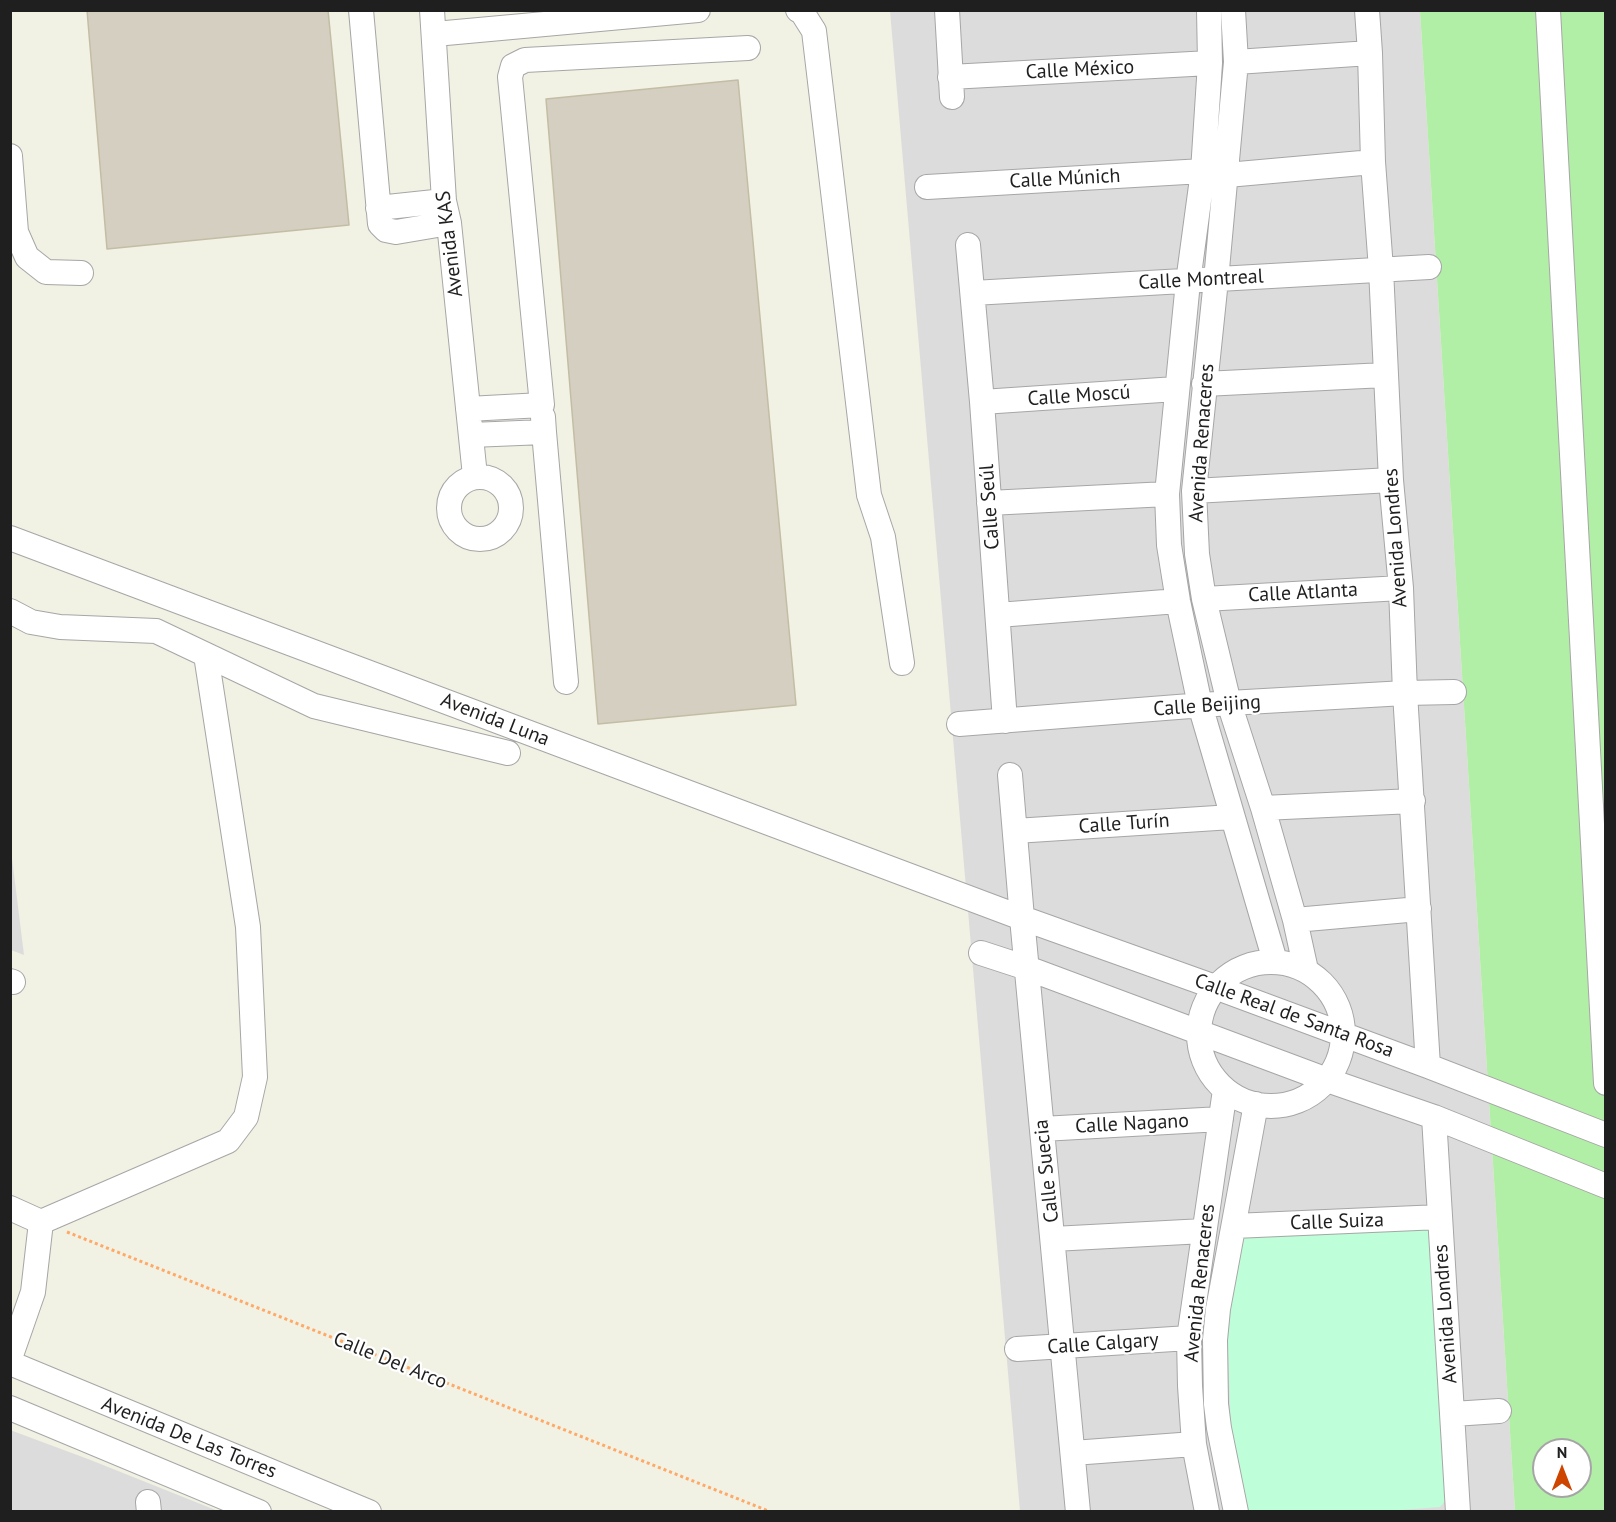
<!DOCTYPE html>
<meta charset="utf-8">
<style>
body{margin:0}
#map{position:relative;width:1616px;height:1522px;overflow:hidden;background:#f1f1e4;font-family:"PT Sans",sans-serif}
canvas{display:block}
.frame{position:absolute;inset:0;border:12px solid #1f1f1f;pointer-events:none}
.north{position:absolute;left:1532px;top:1438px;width:60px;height:60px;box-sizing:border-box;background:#fff;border:2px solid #a5a5a5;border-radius:50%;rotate:0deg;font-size:16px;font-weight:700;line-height:24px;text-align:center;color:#1f1f1f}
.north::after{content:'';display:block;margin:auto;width:21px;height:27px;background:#ce4500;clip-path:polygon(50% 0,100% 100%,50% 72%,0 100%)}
</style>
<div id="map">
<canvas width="1616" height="1522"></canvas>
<div class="frame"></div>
<div class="north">N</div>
</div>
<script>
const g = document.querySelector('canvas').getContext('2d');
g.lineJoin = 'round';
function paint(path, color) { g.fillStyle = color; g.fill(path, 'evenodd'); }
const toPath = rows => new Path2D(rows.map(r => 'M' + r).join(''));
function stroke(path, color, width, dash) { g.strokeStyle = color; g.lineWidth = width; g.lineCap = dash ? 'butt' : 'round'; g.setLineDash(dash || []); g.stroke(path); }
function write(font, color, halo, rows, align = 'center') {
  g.font = font + ' "PT Sans",sans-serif'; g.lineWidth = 4.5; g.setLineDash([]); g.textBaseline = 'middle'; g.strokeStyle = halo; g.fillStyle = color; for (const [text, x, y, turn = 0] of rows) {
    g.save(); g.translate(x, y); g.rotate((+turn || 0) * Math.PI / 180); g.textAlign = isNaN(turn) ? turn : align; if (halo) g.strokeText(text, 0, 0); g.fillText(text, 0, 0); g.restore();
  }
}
const residential = toPath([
 [890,11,1420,11,1515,1511,1020,1511],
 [10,850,11,850,24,955,11,950],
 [10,1430,88,1459,218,1511,11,1511]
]);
const grass = toPath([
 [1420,11,1605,11,1605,1511,1515,1511],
 [1544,1450,1580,1450,1580,1486,1544,1486]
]);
const park = toPath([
 [1430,1226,1448,1498,1440,1507,1374,1512,1249,1512,1245,1507,1231,1435,1227,1319,1242,1238]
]);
const building = toPath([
 [87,10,328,10,349,225,107,249,87,10],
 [738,80,796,705,598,724,546,99,738,80]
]);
const path = toPath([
 [67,1232,771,1512]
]);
const minor = toPath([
 [361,10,380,224,386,230,396,232,449,223],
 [432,10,444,201,449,223,475,476],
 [798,10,802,12,814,31,869,495,883,537,902,663],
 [947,10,952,97],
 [1209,10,1210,63,1203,171,1188,282,1167,494,1169,545,1178,601,1200,705,1275,961],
 [1233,10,1236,62,1216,280,1194,491,1197,554,1204,599,1229,703,1263,808,1295,920,1306,970],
 [1367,10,1370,53,1373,162,1381,269,1391,480,1401,588,1405,693,1428,1066],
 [1548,10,1606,1083],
 [435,34,698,10],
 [1236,62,1370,53],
 [950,77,1210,63],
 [10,156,16,232,27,257,46,272,81,273],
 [1227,175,1373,162],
 [927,187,1203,171],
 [378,208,444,201],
 [968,245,982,402,1005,721],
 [973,293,1429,267],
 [1204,384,1385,375],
 [982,402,1176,389],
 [468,409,542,405,510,77,513,66,525,60,748,48],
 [544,432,566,682],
 [471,435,544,432,543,417],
 '449 508a31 31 0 1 1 62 0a31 31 0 1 1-62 0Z',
 [1194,491,1391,480],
 [989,503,1167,494],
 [10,538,1022,918,1215,987,1428,1066,1606,1135],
 [1204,599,1401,588],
 [10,611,31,622,60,627,156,631,314,706,508,753],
 [998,615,1178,601],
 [959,724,1229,703,1405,693,1454,692],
 [1010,775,1022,918,1078,1512],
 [1263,808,1413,801],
 [1015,831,1232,817],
 [1295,920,1419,909],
 [981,953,1027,968,1327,1080,1434,1117,1606,1186],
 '1199 1034a72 72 0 1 1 144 0a72 72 0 1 1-144 0Z',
 [10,981,13,982],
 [1434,1117,1458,1512],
 [1042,1129,1221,1119],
 [10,1208,41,1222],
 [1234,1226,1440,1217],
 [1053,1239,1204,1231],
 [1017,1349,1189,1338],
 [10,1358,33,1292,41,1222,228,1141,246,1117,255,1077,248,927,206,655],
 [10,1363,369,1512],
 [10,1408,259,1512],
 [1453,1414,1499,1411],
 [1073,1453,1194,1444],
 [148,1502,149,1512],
 [1207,1512,1194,1444,1190,1386,1189,1338,1225,1090],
 [1236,1512,1219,1428,1216,1404,1215,1340,1218,1309,1256,1104]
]);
const streetNames = [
 ["Calle México",1080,70,-3],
 ["Calle Múnich",1065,179,-3],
 ["Avenida KAS",450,244,-97],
 ["Calle Montreal",1201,280,-3],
 ["Calle Moscú",1079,396,-4],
 ["Avenida Renaceres",1202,443,-86],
 ["Calle Seúl",990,507,-94],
 ["Avenida Londres",1396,538,-94],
 ["Calle Atlanta",1303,593,-3],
 ["Calle Beijing",1207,706,-4],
 ["Avenida Luna",495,720,21],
 ["Calle Turín",1124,824,-4],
 ["Calle Real de Santa Rosa",1294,1016,20],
 ["Calle Nagano",1132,1124,-3],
 ["Calle Suecia",1047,1171,-96],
 ["Calle Suiza",1337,1222,-2],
 ["Avenida Renaceres",1200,1283,-84],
 ["Avenida Londres",1446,1314,-94],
 ["Calle Calgary",1103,1344,-4],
 ["Calle Del Arco",390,1361,22],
 ["Avenida De Las Torres",189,1438,22]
];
paint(residential, '#dddcdc');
paint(grass, '#b2efa6');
paint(park, '#befed9');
paint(building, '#d4cfc1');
stroke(building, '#c4bda5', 1.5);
stroke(minor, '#a6a6a6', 26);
stroke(path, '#ffa967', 3, [3, 3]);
stroke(minor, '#fff', 24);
write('20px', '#1f1f1f', '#fff', streetNames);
</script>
